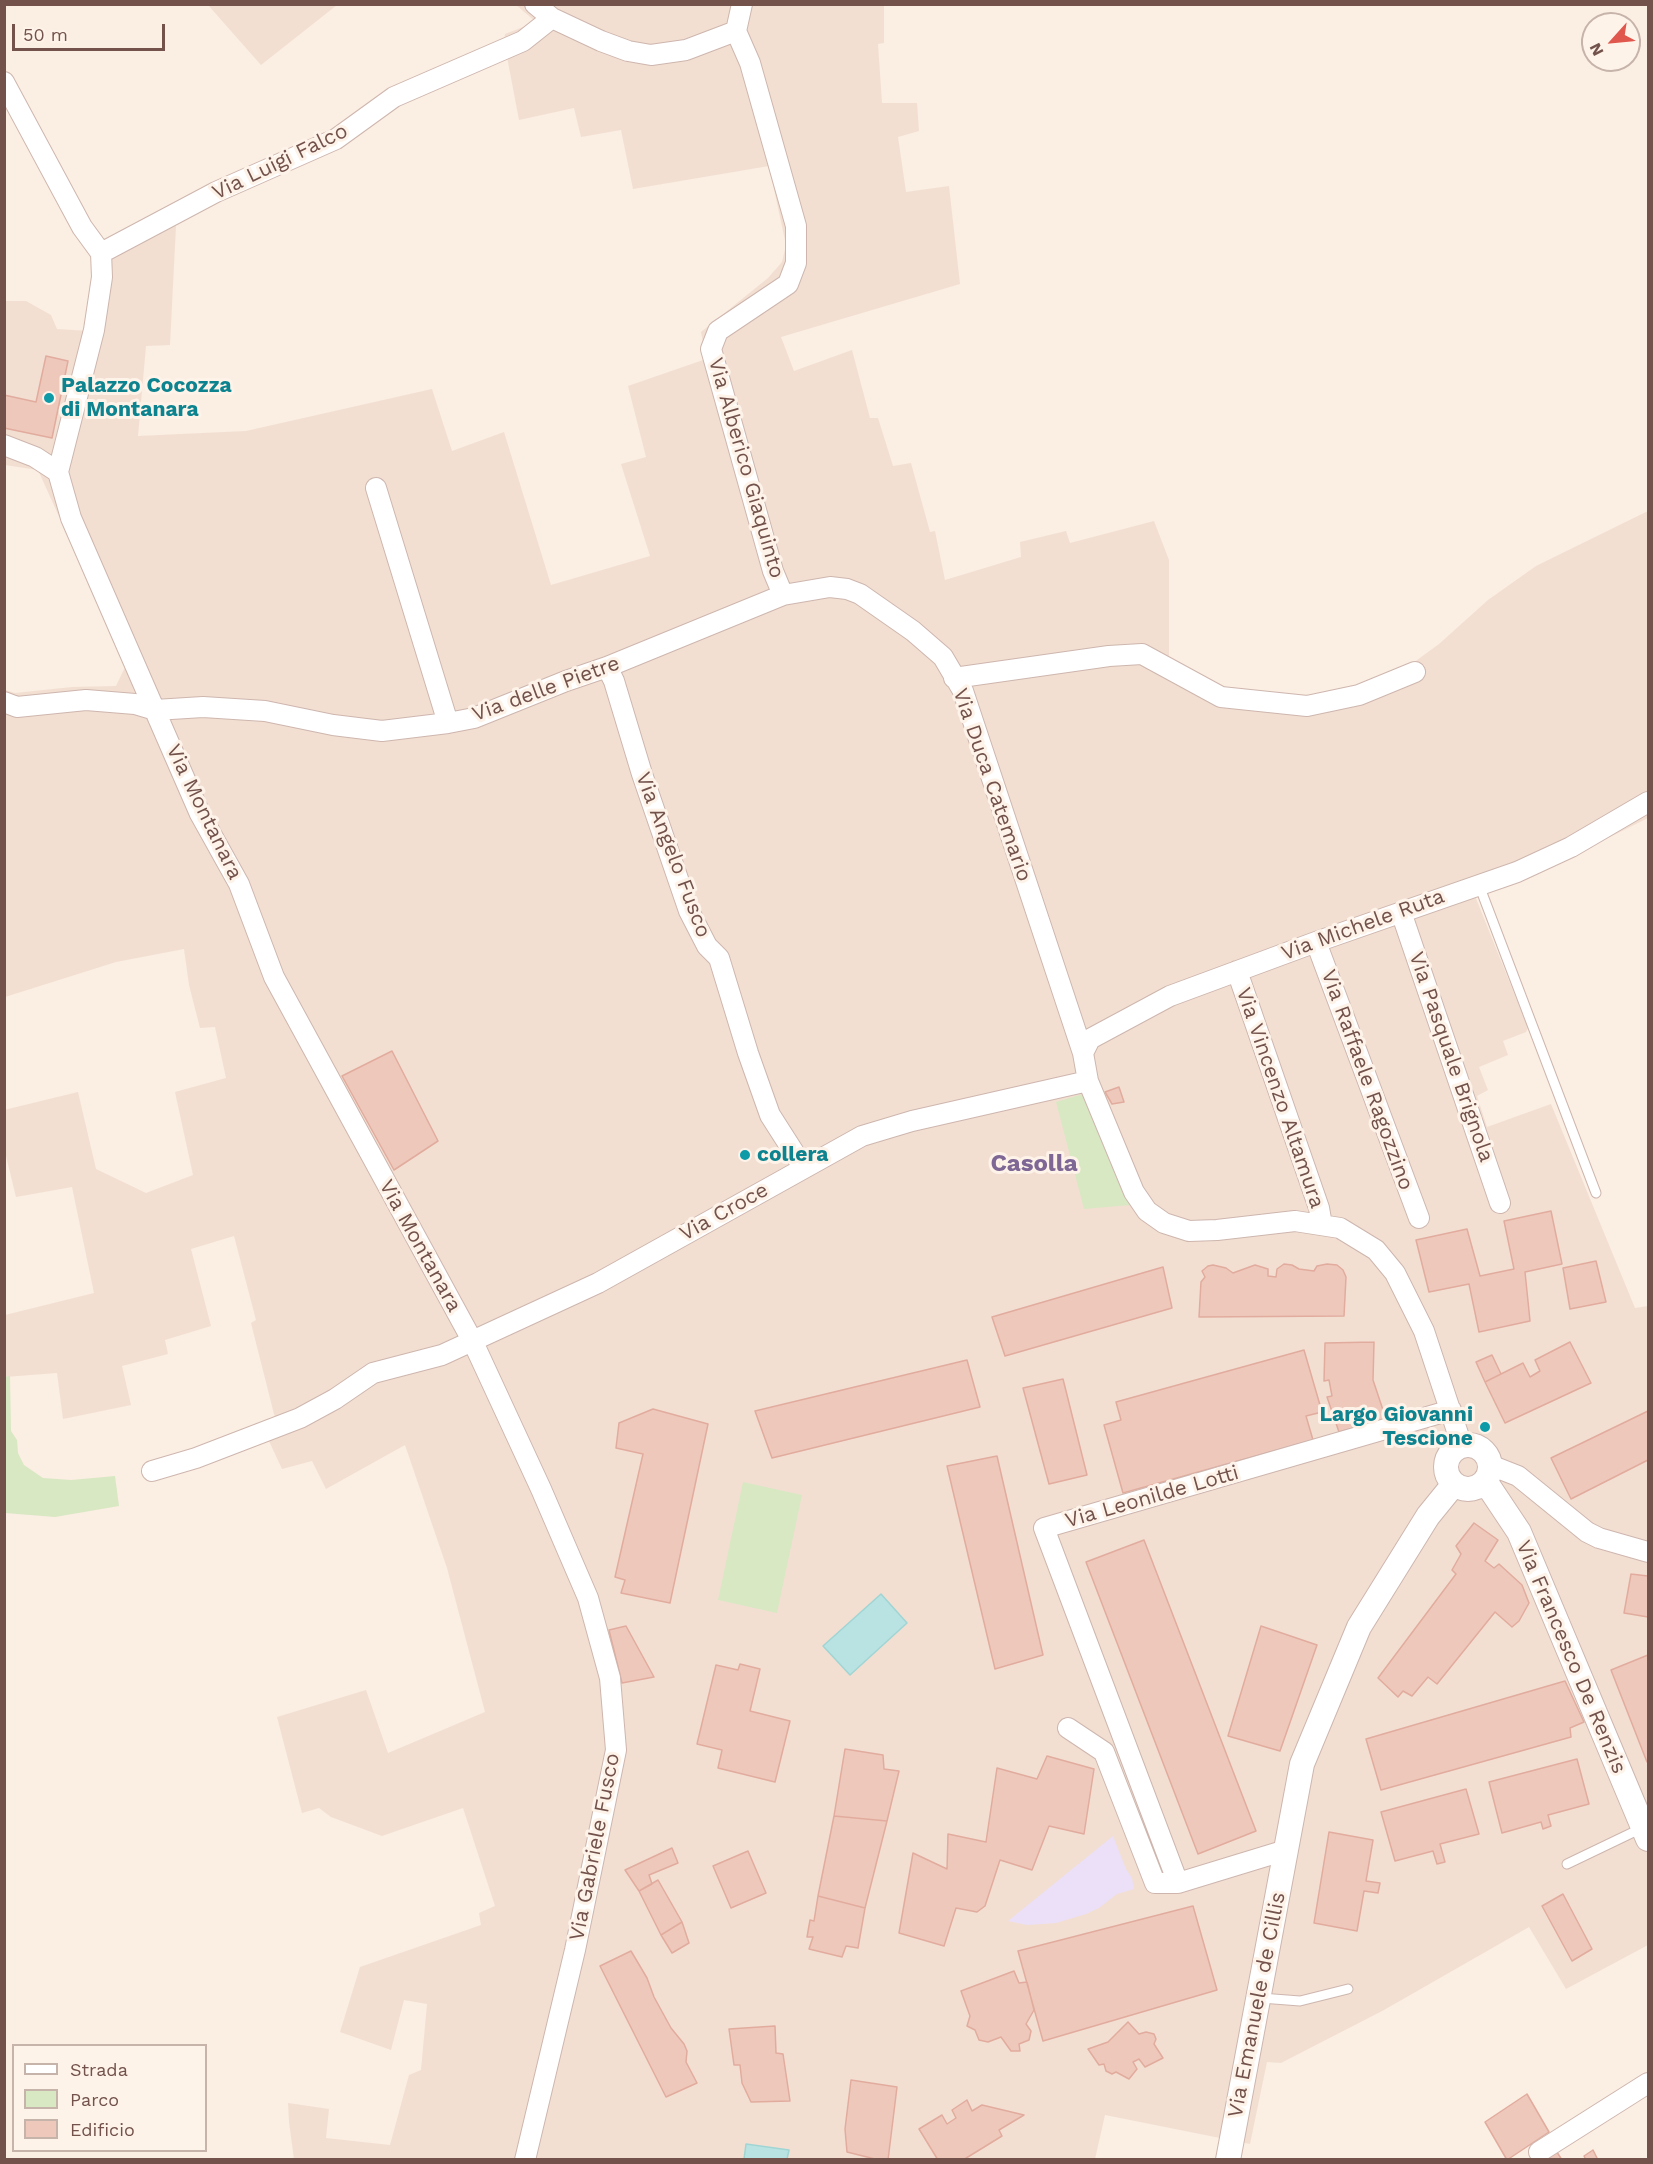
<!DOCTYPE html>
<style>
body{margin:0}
#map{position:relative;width:1653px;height:2164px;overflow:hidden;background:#fbeee3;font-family:"Work Sans",sans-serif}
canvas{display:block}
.frame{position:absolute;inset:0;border:6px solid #72524b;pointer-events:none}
.legend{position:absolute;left:12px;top:2044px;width:195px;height:108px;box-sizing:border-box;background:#fef3e9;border:2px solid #c6b3aa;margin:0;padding:8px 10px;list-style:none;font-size:18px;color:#72524b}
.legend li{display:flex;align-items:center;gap:12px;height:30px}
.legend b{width:30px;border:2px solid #c6b3aa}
.north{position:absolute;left:1581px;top:12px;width:60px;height:60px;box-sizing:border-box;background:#fef3e9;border:2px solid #c6b3aa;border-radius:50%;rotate:243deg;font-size:16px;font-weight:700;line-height:24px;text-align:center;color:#72524b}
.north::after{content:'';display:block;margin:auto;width:21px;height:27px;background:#e0574e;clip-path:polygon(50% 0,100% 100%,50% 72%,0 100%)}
.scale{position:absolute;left:12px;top:24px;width:153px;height:27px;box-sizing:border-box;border:3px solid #72524b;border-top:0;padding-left:8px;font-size:18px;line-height:21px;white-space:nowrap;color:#72524b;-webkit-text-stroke:4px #fef3e9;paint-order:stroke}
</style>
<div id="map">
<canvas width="1653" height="2164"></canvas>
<div class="frame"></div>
<ul class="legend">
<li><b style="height:8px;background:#fff"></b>Strada</li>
<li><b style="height:16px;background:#d8e8c3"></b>Parco</li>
<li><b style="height:16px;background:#efc8bc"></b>Edificio</li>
</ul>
<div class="north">N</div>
<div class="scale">50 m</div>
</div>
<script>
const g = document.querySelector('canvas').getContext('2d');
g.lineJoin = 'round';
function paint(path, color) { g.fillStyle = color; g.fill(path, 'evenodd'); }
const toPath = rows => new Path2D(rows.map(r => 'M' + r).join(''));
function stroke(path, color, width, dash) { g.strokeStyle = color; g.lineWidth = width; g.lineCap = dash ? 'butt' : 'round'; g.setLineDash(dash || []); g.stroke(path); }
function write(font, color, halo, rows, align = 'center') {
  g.font = font + ' "Work Sans",sans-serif'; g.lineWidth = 6; g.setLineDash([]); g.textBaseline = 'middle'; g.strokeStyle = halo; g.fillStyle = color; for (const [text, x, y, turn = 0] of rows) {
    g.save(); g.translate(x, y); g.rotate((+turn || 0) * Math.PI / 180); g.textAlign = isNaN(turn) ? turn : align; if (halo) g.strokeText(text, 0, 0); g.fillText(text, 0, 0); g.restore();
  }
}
const residential = toPath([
 [208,5,337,5,261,65],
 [516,5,884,5,884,43,878,44,882,103,917,103,919,131,898,137,906,192,949,186,960,284,781,337,794,371,852,350,870,418,878,418,893,466,911,463,930,532,935,531,945,580,1021,557,1020,542,1066,531,1070,543,1154,521,1169,560,1169,657,1224,691,1248,696,1320,697,1365,685,1413,663,1439,644,1488,600,1536,566,1648,511,1648,818,1578,853,1475,896,1528,1028,1526,1032,1503,1041,1508,1055,1479,1067,1488,1090,1477,1096,1487,1127,1551,1104,1635,1308,1648,1306,1648,1945,1566,1989,1529,1927,1384,2010,1281,2063,1267,2062,1250,2144,1105,2115,1095,2159,294,2159,289,2122,288,2103,329,2109,326,2138,390,2145,409,2075,421,2070,427,2004,404,2000,391,2050,340,2032,360,1967,481,1925,479,1913,495,1906,463,1808,382,1836,331,1817,319,1808,302,1813,277,1717,366,1690,388,1753,485,1712,447,1568,405,1445,326,1489,312,1461,282,1469,269,1441,276,1422,251,1323,256,1320,234,1236,191,1249,211,1326,165,1340,168,1354,122,1366,131,1405,63,1419,57,1373,5,1377,5,1315,94,1293,72,1187,16,1197,5,1152,4,1110,78,1092,96,1169,146,1193,193,1175,175,1092,226,1078,215,1027,200,1028,189,985,184,949,116,962,5,997,5,690,15,693,72,687,116,686,126,665,38,470,5,465,5,301,26,301,51,315,57,329,89,331,95,279,89,248,177,206,170,345,146,346,138,436,246,431,432,389,452,451,504,432,551,585,650,556,621,464,646,457,628,386,706,359,701,332,768,278,782,262,786,245,769,166,633,189,621,130,581,137,574,108,519,120,504,41,505,34,536,22]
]);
const education = toPath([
 [1113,1836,1126,1869,1132,1878,1134,1889,1117,1894,1099,1908,1086,1914,1056,1923,1027,1925,1008,1921]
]);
const green = toPath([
 [1083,1094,1130,1205,1084,1209,1056,1102],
 [10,1376,11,1431,17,1440,18,1453,24,1465,43,1478,71,1480,115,1476,119,1506,55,1517,5,1513,4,1377],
 [743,1482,802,1495,777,1613,718,1600]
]);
const water = toPath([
 [881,1594,907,1623,850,1675,823,1646,881,1594],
 [746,2144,789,2150,787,2159,744,2159,746,2144]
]);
const building = toPath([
 [46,356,68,361,52,438,4,428,4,395,36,402,46,356],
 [392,1051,438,1141,394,1170,342,1076,392,1051],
 [1119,1087,1124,1102,1112,1104,1105,1092,1119,1087],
 [1551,1211,1562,1264,1525,1272,1530,1321,1479,1332,1469,1284,1429,1292,1416,1240,1467,1229,1480,1276,1514,1269,1504,1221,1551,1211],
 [1596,1261,1606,1302,1570,1309,1563,1268,1596,1261],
 [1284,1264,1292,1265,1299,1269,1314,1271,1317,1266,1327,1264,1337,1265,1343,1270,1346,1277,1344,1316,1199,1317,1201,1282,1205,1277,1202,1271,1208,1266,1213,1265,1226,1268,1233,1273,1255,1265,1268,1269,1268,1276,1276,1277,1277,1269,1284,1264],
 [1163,1267,1172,1308,1005,1356,992,1317,1163,1267],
 [1374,1342,1373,1380,1386,1419,1339,1432,1327,1397,1332,1396,1329,1380,1324,1381,1325,1343,1374,1342],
 [1570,1342,1591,1383,1505,1423,1485,1382,1523,1363,1530,1377,1540,1371,1535,1360,1570,1342],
 [1304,1350,1322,1412,1306,1416,1313,1440,1123,1493,1104,1425,1121,1420,1116,1402,1304,1350],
 [1492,1355,1501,1374,1485,1382,1476,1362,1492,1355],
 [967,1360,980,1407,772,1458,755,1411,967,1360],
 [1063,1379,1087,1475,1049,1484,1023,1388,1063,1379],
 [653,1409,708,1424,670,1603,621,1593,625,1580,615,1577,643,1454,616,1448,619,1423,653,1409],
 [1648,1411,1648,1460,1571,1499,1551,1458,1648,1411],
 [997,1456,1043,1655,995,1669,947,1466,997,1456],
 [1474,1523,1498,1540,1485,1561,1494,1568,1499,1564,1522,1585,1529,1603,1519,1621,1512,1627,1495,1612,1437,1684,1428,1677,1412,1696,1403,1691,1398,1697,1378,1678,1456,1574,1452,1570,1461,1554,1456,1546,1474,1523],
 [1144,1540,1256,1831,1198,1854,1086,1562,1144,1540],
 [1631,1574,1648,1576,1648,1617,1624,1613,1631,1574],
 [626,1626,654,1677,622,1683,609,1630,626,1626],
 [1261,1626,1317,1645,1280,1751,1228,1736,1261,1626],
 [1648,1655,1648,1762,1647,1762,1611,1670,1648,1655],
 [740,1664,760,1669,750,1711,790,1721,775,1782,718,1768,722,1750,697,1744,716,1665,738,1670,740,1664],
 [1565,1681,1584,1722,1570,1728,1571,1737,1381,1790,1366,1739,1565,1681],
 [845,1749,883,1755,884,1769,899,1771,887,1821,834,1816,845,1749],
 [1047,1756,1094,1769,1084,1834,1049,1826,1032,1870,1000,1860,985,1906,977,1912,956,1908,944,1946,899,1933,913,1853,947,1869,948,1834,986,1842,997,1768,1037,1779,1047,1756],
 [1577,1759,1589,1804,1548,1815,1551,1826,1543,1829,1541,1822,1502,1833,1489,1782,1577,1759],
 [1466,1789,1479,1834,1440,1844,1445,1862,1437,1864,1433,1851,1395,1861,1381,1812,1466,1789],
 [834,1816,887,1821,865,1908,818,1896,834,1816],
 [1329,1832,1373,1840,1366,1881,1380,1883,1378,1893,1364,1891,1357,1931,1314,1923,1329,1832],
 [672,1848,678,1863,649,1875,652,1884,639,1891,625,1870,672,1848],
 [748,1851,766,1893,731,1908,713,1866,748,1851],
 [658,1880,682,1922,661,1935,639,1891,658,1880],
 [1563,1894,1592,1949,1572,1961,1542,1906,1563,1894],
 [818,1896,865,1908,858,1948,846,1946,842,1957,809,1949,813,1937,807,1937,810,1920,814,1921,818,1896],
 [1193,1906,1217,1990,1043,2041,1018,1951,1193,1906],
 [682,1922,689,1943,672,1953,661,1935,682,1922],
 [631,1951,647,1978,654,1997,671,2028,684,2044,687,2051,686,2062,697,2083,666,2097,600,1966,631,1951],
 [1014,1971,1019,1983,1027,1982,1034,2010,1026,2024,1031,2031,1029,2040,1019,2044,1020,2051,1011,2051,1001,2037,988,2042,979,2040,975,2030,967,2026,970,2016,961,1991,1014,1971],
 [1128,2022,1139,2034,1146,2032,1154,2034,1156,2039,1154,2044,1163,2058,1145,2067,1139,2059,1133,2062,1137,2069,1129,2079,1116,2072,1112,2074,1106,2071,1104,2064,1099,2065,1088,2049,1108,2042,1128,2022],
 [775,2026,776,2053,783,2054,790,2101,751,2102,742,2083,740,2065,734,2065,729,2029,775,2026],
 [851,2080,897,2087,888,2160,879,2160,847,2152,845,2129,851,2080],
 [1527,2094,1549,2132,1507,2160,1485,2122,1527,2094],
 [967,2100,972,2111,982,2105,1024,2115,999,2130,1002,2136,963,2160,938,2160,919,2129,942,2115,947,2124,956,2118,952,2110,967,2100],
 [1555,2149,1562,2160,1537,2160,1555,2149],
 [1593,2150,1598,2160,1586,2160,1584,2156,1593,2150]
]);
const service = toPath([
 [1479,885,1596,1193],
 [1567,1864,1642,1828],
 [1261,1998,1300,2001,1348,1989]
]);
const minor = toPath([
 [535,4,552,18,601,41,628,51,651,55,686,50,736,31],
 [736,31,750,63,796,226,796,263,788,284,718,331,711,349,773,571,783,595],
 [736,31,742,4],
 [4,82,82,227,101,253],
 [101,253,102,277,94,330,58,472,71,518,200,814,239,884,274,977,473,1342,541,1489,588,1598,610,1678,616,1750,575,1950,525,2160],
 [101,253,216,192,336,139,394,97,523,41,552,18],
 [4,445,35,457,58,472],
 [376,488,448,723],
 [607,667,614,681,642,774,689,911,707,946,719,958,748,1053,770,1115,800,1162,806,1167],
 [954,678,1109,656,1142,654,1221,697,1307,706,1359,695,1415,672],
 [4,702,17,707,86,700,135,704,155,710,203,707,265,711,333,725,382,731,448,723,474,718,566,681,607,667,783,595,830,587,847,589,860,594,913,631,943,657,963,691,1083,1053,1088,1081,1134,1192,1147,1211,1164,1223,1189,1231,1217,1230,1295,1221,1340,1228,1376,1250,1395,1273,1424,1331,1462,1446],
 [1401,912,1500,1203],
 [1316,942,1419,1218],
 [1237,971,1319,1208,1322,1225],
 [1083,1053,1090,1039,1170,996,1316,942,1517,872,1571,847,1648,802],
 [1490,1465,1518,1476,1587,1532,1599,1538,1648,1552],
 [152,1471,196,1458,300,1418,335,1399,373,1373,442,1355,598,1283,862,1136,912,1121,1088,1081],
 [1068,1728,1104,1752,1155,1883,1178,1883,1286,1850],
 [1178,1883,1044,1528,1451,1410],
 [1539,2152,1648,2083]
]);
const tertiary = toPath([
 '1446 1467a22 22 0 1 1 44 0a22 22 0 1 1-44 0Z',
 [1485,1481,1519,1532,1648,1839],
 [1228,2160,1302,1764,1359,1627,1428,1516,1454,1484]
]);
const markers = [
 [49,398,6,"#0f9aa8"],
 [745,1155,6,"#0f9aa8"],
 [1485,1427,6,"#0f9aa8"]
];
const streetNames = [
 ["Via Luigi Falco",280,162,-26],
 ["Via Alberico Giaquinto",746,468,74],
 ["Via delle Pietre",546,689,-20],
 ["Via Duca Catemario",992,785,71],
 ["Via Montanara",204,812,64],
 ["Via Angelo Fusco",673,855,69],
 ["Via Michele Ruta",1363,925,-20],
 ["Via Pasquale Brignola",1451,1057,71],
 ["Via Raffaele Ragozzino",1367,1080,70],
 ["Via Vincenzo Altamura",1280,1098,71],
 ["Via Croce",724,1212,-29],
 ["Via Montanara",420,1246,61],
 ["Via Leonilde Lotti",1152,1497,-16],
 ["Via Francesco De Renzis",1571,1657,67],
 ["Via Gabriele Fusco",595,1847,-79],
 ["Via Emanuele de Cillis",1257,2005,-79]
];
const cultureNames = [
 ["Palazzo Cocozza",61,386],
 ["di Montanara",61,410],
 ["collera",757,1155],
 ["Largo Giovanni",1473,1415,"right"],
 ["Tescione",1473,1439,"right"]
];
const quarterNames = [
 ["Casolla",1034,1164]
];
paint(residential, '#f2dfd2');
paint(education, '#ebe0f7');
paint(green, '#d8e8c3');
paint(water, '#b9e3e3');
stroke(water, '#a0d5d4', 1.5);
paint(building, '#efc8bc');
stroke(building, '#e1ac9e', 1.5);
stroke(service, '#ceb6ae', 11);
stroke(minor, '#ceb6ae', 22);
stroke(tertiary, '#ceb6ae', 26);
stroke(service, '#fff', 9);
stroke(minor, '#fff', 20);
stroke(tertiary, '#fff', 24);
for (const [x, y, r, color] of markers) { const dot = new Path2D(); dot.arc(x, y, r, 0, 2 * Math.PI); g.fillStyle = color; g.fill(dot); stroke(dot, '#fef3e9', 2); }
write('21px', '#72524b', '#fef3e9', streetNames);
write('bold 21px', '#0d838f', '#fef3e9', cultureNames, 'left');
write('bold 24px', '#7e6695', '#fef3e9', quarterNames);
</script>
